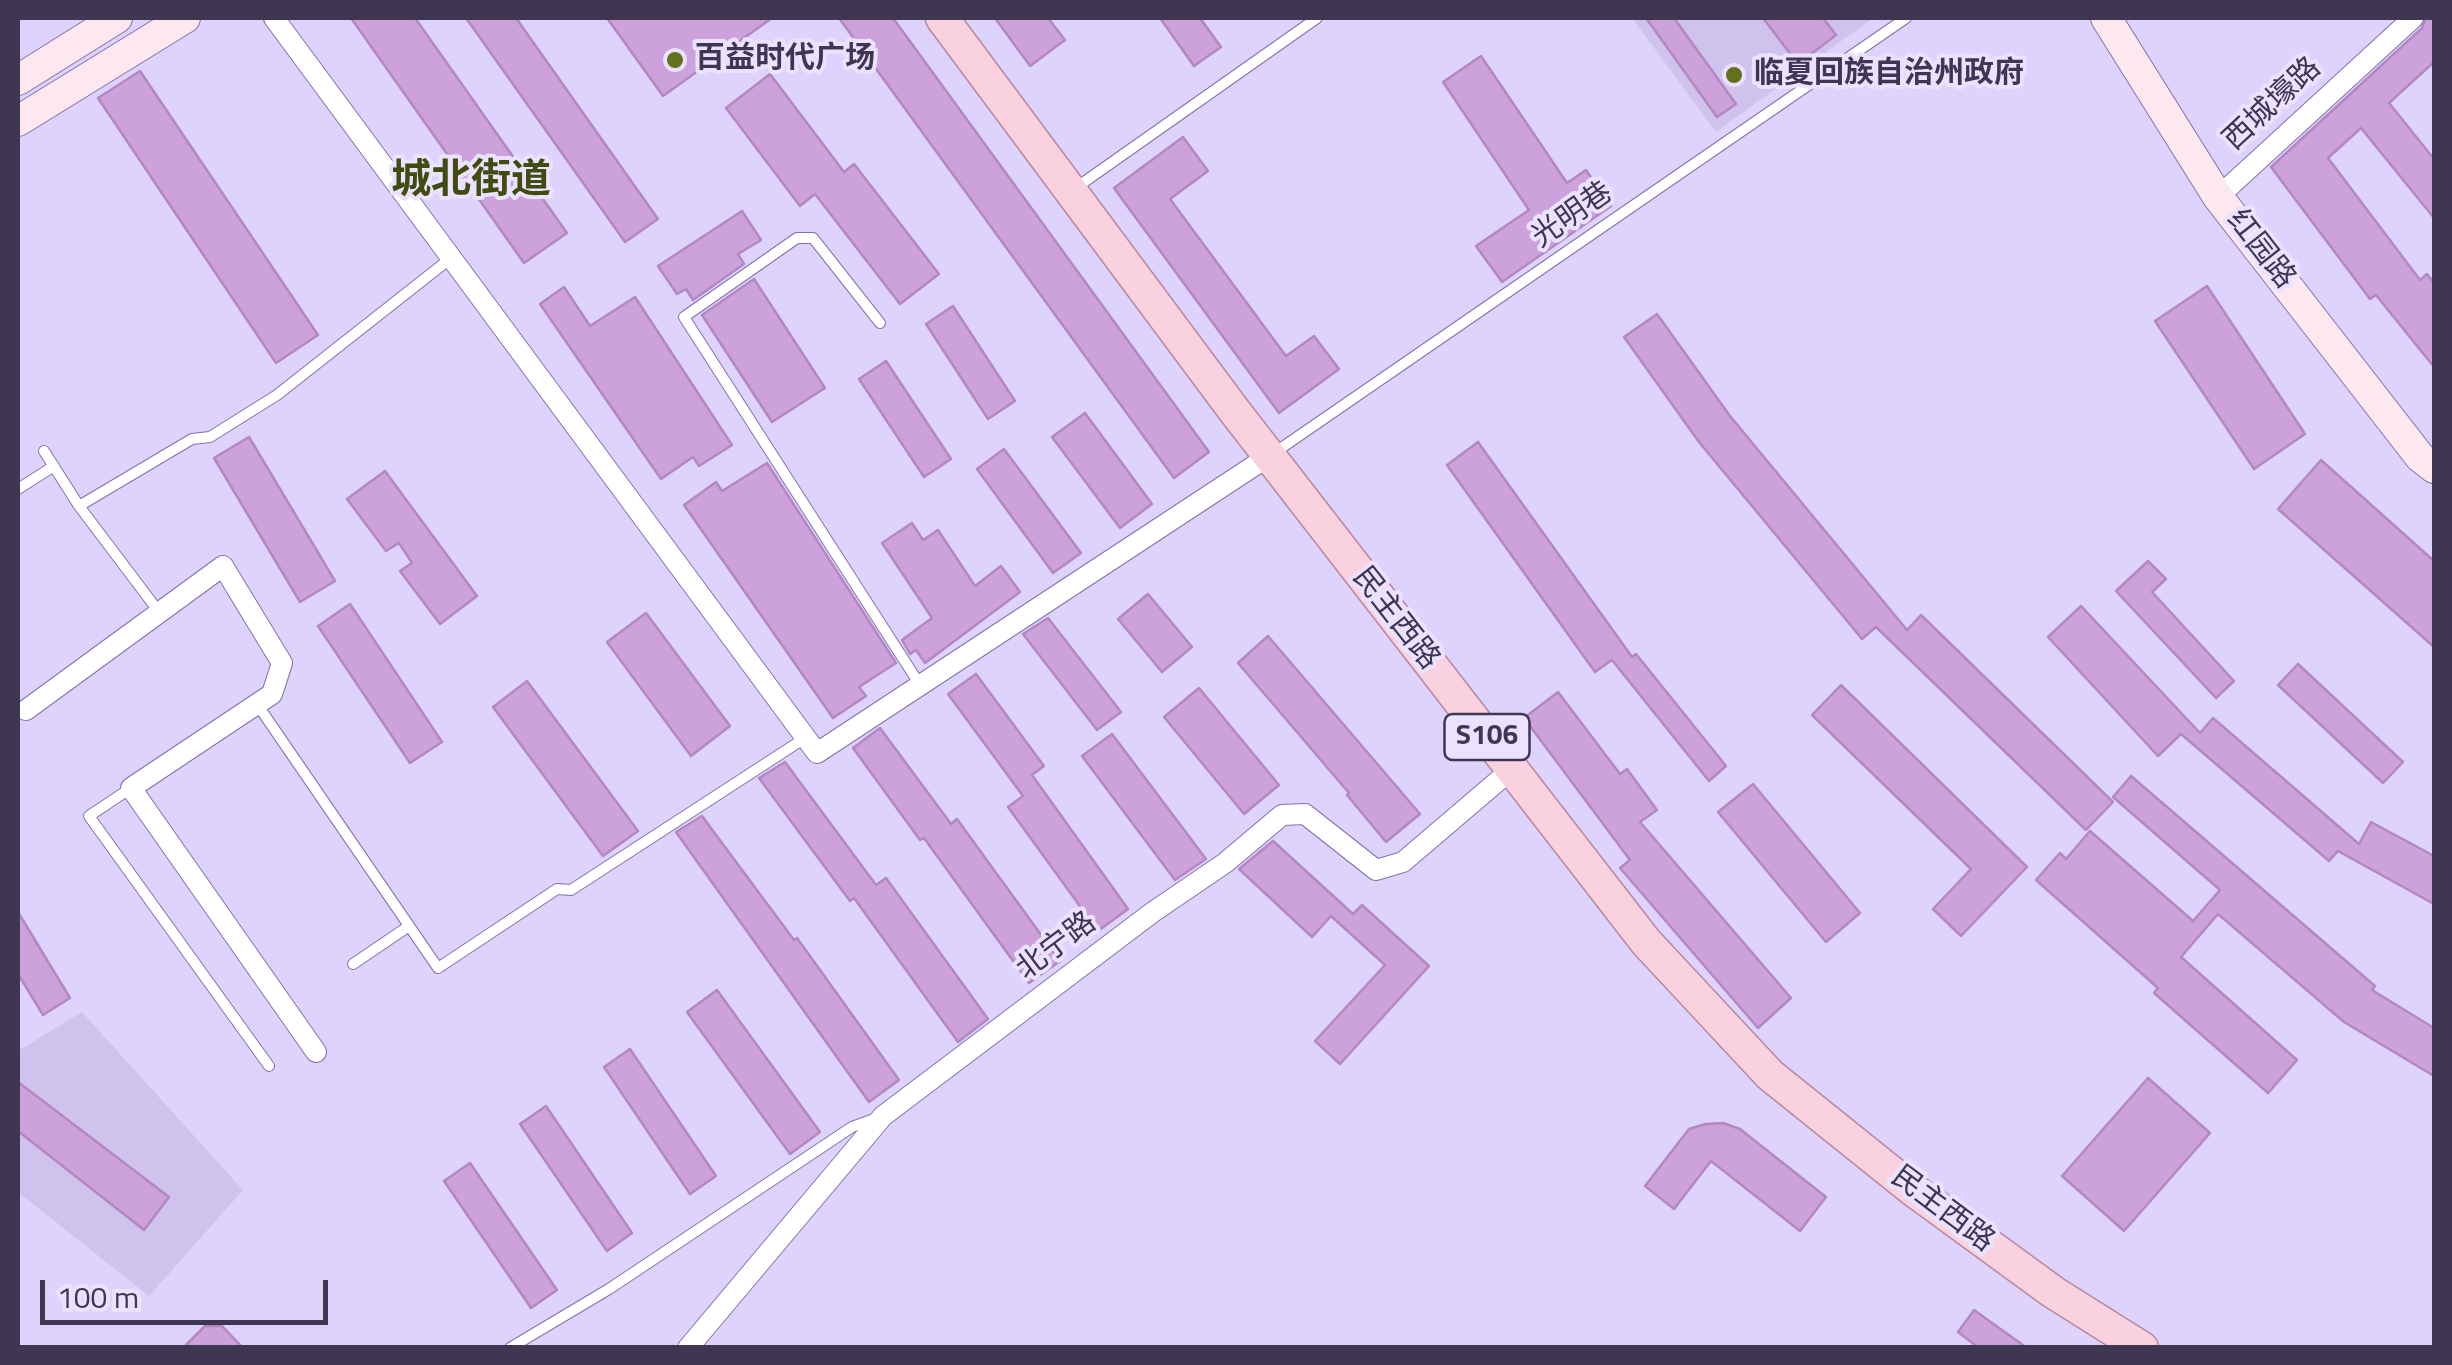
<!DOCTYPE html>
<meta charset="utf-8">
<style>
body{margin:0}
#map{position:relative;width:2452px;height:1365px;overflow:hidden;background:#ded3fc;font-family:"Titillium Web",sans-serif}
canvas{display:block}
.frame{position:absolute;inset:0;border:20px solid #3f3752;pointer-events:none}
.scale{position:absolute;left:40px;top:1280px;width:288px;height:45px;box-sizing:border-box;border:5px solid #3f3752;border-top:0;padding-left:12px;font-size:30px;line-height:35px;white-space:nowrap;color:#3f3752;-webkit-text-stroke:8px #eae2fe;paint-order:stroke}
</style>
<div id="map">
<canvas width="2452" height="1365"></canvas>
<div class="frame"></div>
<div class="scale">100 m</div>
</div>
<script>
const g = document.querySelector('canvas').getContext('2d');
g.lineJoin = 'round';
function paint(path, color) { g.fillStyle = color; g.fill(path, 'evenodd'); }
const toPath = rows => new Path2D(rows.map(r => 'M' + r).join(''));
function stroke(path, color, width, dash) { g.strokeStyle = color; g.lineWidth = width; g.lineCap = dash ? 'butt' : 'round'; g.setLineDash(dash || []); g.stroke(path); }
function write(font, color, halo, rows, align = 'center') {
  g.font = font + ' "Titillium Web","Noto Sans SC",sans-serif'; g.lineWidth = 8; g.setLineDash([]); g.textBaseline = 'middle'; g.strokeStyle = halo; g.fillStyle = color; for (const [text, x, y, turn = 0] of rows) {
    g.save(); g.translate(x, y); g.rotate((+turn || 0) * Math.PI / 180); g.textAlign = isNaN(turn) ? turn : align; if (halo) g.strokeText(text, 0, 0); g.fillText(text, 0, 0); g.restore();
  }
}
const built = toPath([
 [1632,18,1873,18,1716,132],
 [82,1012,243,1190,149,1296,18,1192,18,1051]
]);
const building = toPath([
 [351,18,415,18,567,233,524,263,351,18],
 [466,18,516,18,658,219,625,242,466,18],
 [607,18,772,18,663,96,607,18],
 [839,18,893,18,1209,452,1174,478,839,18],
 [995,18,1048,18,1065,40,1030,66,995,18],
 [1160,18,1200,18,1221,47,1194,66,1160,18],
 [1646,18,1674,18,1736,104,1717,117,1646,18],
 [1763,18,1823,18,1836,35,1798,64,1763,18],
 [2426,18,2434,18,2434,62,2389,103,2434,159,2434,218,2361,128,2328,158,2420,280,2427,274,2434,283,2434,367,2376,295,2370,299,2271,167,2422,28,2426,18],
 [1481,56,1567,183,1586,170,1611,206,1502,282,1476,246,1529,210,1443,82,1481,56],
 [140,71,318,335,276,363,98,98,140,71],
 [770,74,844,172,854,164,939,274,900,304,815,194,800,206,726,108,770,74],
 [1183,137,1208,171,1170,199,1286,356,1314,336,1339,369,1279,413,1114,188,1183,137],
 [742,211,761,240,738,254,744,264,693,300,686,289,677,294,658,266,742,211],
 [754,279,825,388,772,422,702,315,754,279],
 [2207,286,2305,434,2254,469,2155,321,2207,286],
 [564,287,590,326,635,297,732,445,699,466,693,457,661,479,540,304,564,287],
 [953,306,1015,401,988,419,926,324,953,306],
 [1657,314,1730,416,1907,630,1921,615,2113,802,2086,830,1876,627,1862,639,1699,442,1624,337,1657,314],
 [886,361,951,459,924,477,859,379,886,361],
 [1085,413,1152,504,1120,528,1052,437,1085,413],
 [249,437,335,581,300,602,214,458,249,437],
 [1478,442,1632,657,1636,654,1726,766,1709,781,1612,660,1595,672,1447,465,1478,442],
 [1004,449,1081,553,1053,573,977,469,1004,449],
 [2321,460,2434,561,2434,647,2278,509,2321,460],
 [767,463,896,663,859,687,866,696,833,718,684,505,716,482,722,491,767,463],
 [385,471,477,596,440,624,400,571,412,563,399,543,386,551,347,499,385,471],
 [912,523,923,540,938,530,975,586,1001,566,1020,592,925,663,916,650,910,654,902,640,932,618,882,543,912,523],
 [2148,561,2166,579,2152,592,2234,681,2216,698,2116,591,2148,561],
 [1148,594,1192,647,1162,672,1118,619,1148,594],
 [350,604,442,742,410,763,318,626,350,604],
 [2081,606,2200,733,2213,718,2359,844,2371,822,2434,856,2434,904,2338,851,2329,861,2181,734,2158,756,2048,637,2081,606],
 [646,613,730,726,691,756,607,642,646,613],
 [1048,618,1121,712,1097,730,1023,634,1048,618],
 [1268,636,1420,814,1386,842,1347,795,1349,793,1238,663,1268,636],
 [2298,664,2403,762,2383,783,2278,685,2298,664],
 [976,674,1044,766,1032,775,1128,909,1098,931,1008,807,1023,796,948,694,976,674],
 [527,681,638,831,603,856,493,707,527,681],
 [1841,685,2027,867,1961,936,1933,909,1971,869,1812,715,1841,685],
 [1199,688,1279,785,1244,814,1164,717,1199,688],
 [1558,692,1620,774,1627,769,1657,810,1640,822,1791,998,1758,1028,1620,868,1630,860,1524,718,1558,692],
 [880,728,951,824,957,819,1060,961,1029,983,924,838,920,840,853,748,880,728],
 [1112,734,1206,859,1175,880,1082,756,1112,734],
 [785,762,876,885,886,878,988,1019,958,1042,854,898,850,901,759,778,785,762],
 [2131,776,2375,986,2372,990,2434,1028,2434,1076,2344,1022,2218,914,2181,957,2297,1060,2268,1093,2154,993,2158,988,2036,880,2060,853,2066,859,2090,831,2193,921,2220,890,2113,797,2131,776],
 [1753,784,1860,913,1826,942,1718,812,1753,784],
 [702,816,794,940,797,938,899,1080,869,1102,676,832,702,816],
 [1273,841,1353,914,1362,905,1429,966,1340,1064,1315,1041,1385,965,1331,916,1312,937,1239,869,1273,841],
 [18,912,70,998,43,1015,18,974,18,912],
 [717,990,820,1132,790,1154,687,1012,717,990],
 [630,1049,716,1176,690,1194,604,1067,630,1049],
 [2148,1078,2210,1133,2124,1231,2062,1176,2148,1078],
 [18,1082,169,1197,144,1230,18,1131,18,1082],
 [546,1106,632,1233,607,1251,520,1124,546,1106],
 [1723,1123,1740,1129,1826,1197,1800,1231,1711,1161,1674,1209,1645,1186,1689,1129,1706,1124,1723,1123],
 [470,1163,557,1290,531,1308,444,1181,470,1163],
 [1974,1310,2027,1348,1979,1348,1958,1332,1974,1310],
 [205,1326,222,1326,243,1348,183,1348,205,1326]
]);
const service = toPath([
 [1077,187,1317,18],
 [880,323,813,238,797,238,684,317,920,685],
 [44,451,79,506,159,612],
 [1274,453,1906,18],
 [18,489,54,466],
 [79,506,192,439,210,437,277,395,451,258],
 [257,704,438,968,557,889,571,890,805,738],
 [131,788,89,816,269,1066],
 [353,964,409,926],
 [510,1348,609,1289,852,1127,877,1118]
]);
const minor = toPath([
 [274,18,817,753,1269,456],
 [2218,197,2413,18],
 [26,710,223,566,282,663,272,694,131,788,316,1052],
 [688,1348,883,1116,1153,912,1225,863,1282,815,1305,814,1376,870,1403,862,1512,769]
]);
const secondary = toPath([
 [2106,18,2218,197,2420,457,2434,468],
 [18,80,117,18],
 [18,121,185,18]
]);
const primary = toPath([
 [942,18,1233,409,1646,942,1770,1075,1912,1189,2053,1292,2142,1348]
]);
const markers = [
 [675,60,10,"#64701b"],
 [1734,75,10,"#64701b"]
];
const shields = [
 [1487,737,85]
];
const shieldNames = [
 ["S106",1487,737]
];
const poiNames = [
 ["百益时代广场",695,60],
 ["临夏回族自治州政府",1754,75]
];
const streetNames = [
 ["西城壕路",2273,105,-43],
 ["光明巷",1573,216,-35],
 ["红园路",2260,250,52],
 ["民主西路",1395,619,52],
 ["北宁路",1057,947,-37],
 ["民主西路",1942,1210,37]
];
const districtNames = [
 ["城北街道",471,182]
];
paint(built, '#cfc3ee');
paint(building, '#cda1dc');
stroke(building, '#b388c1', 2.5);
stroke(service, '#8370ae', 12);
stroke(minor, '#8370ae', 22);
stroke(secondary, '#8370ae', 32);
stroke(primary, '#b788a0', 35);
stroke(service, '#fff', 10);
stroke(minor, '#fff', 20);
stroke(secondary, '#fde8ef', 30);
stroke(primary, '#fad2df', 32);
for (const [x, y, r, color] of markers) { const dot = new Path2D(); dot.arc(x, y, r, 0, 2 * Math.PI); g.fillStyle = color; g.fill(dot); stroke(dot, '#eae2fe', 4); }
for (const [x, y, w] of shields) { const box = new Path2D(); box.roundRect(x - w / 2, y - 23, w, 46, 8); g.fillStyle = '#eae2fe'; g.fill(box); stroke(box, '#3f3752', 2.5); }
write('bold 28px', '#3f3752', null, shieldNames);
write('bold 30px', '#3f3752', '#eae2fe', poiNames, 'left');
write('30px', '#3f3752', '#eae2fe', streetNames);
write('bold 40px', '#414a0f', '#eae2fe', districtNames);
</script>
